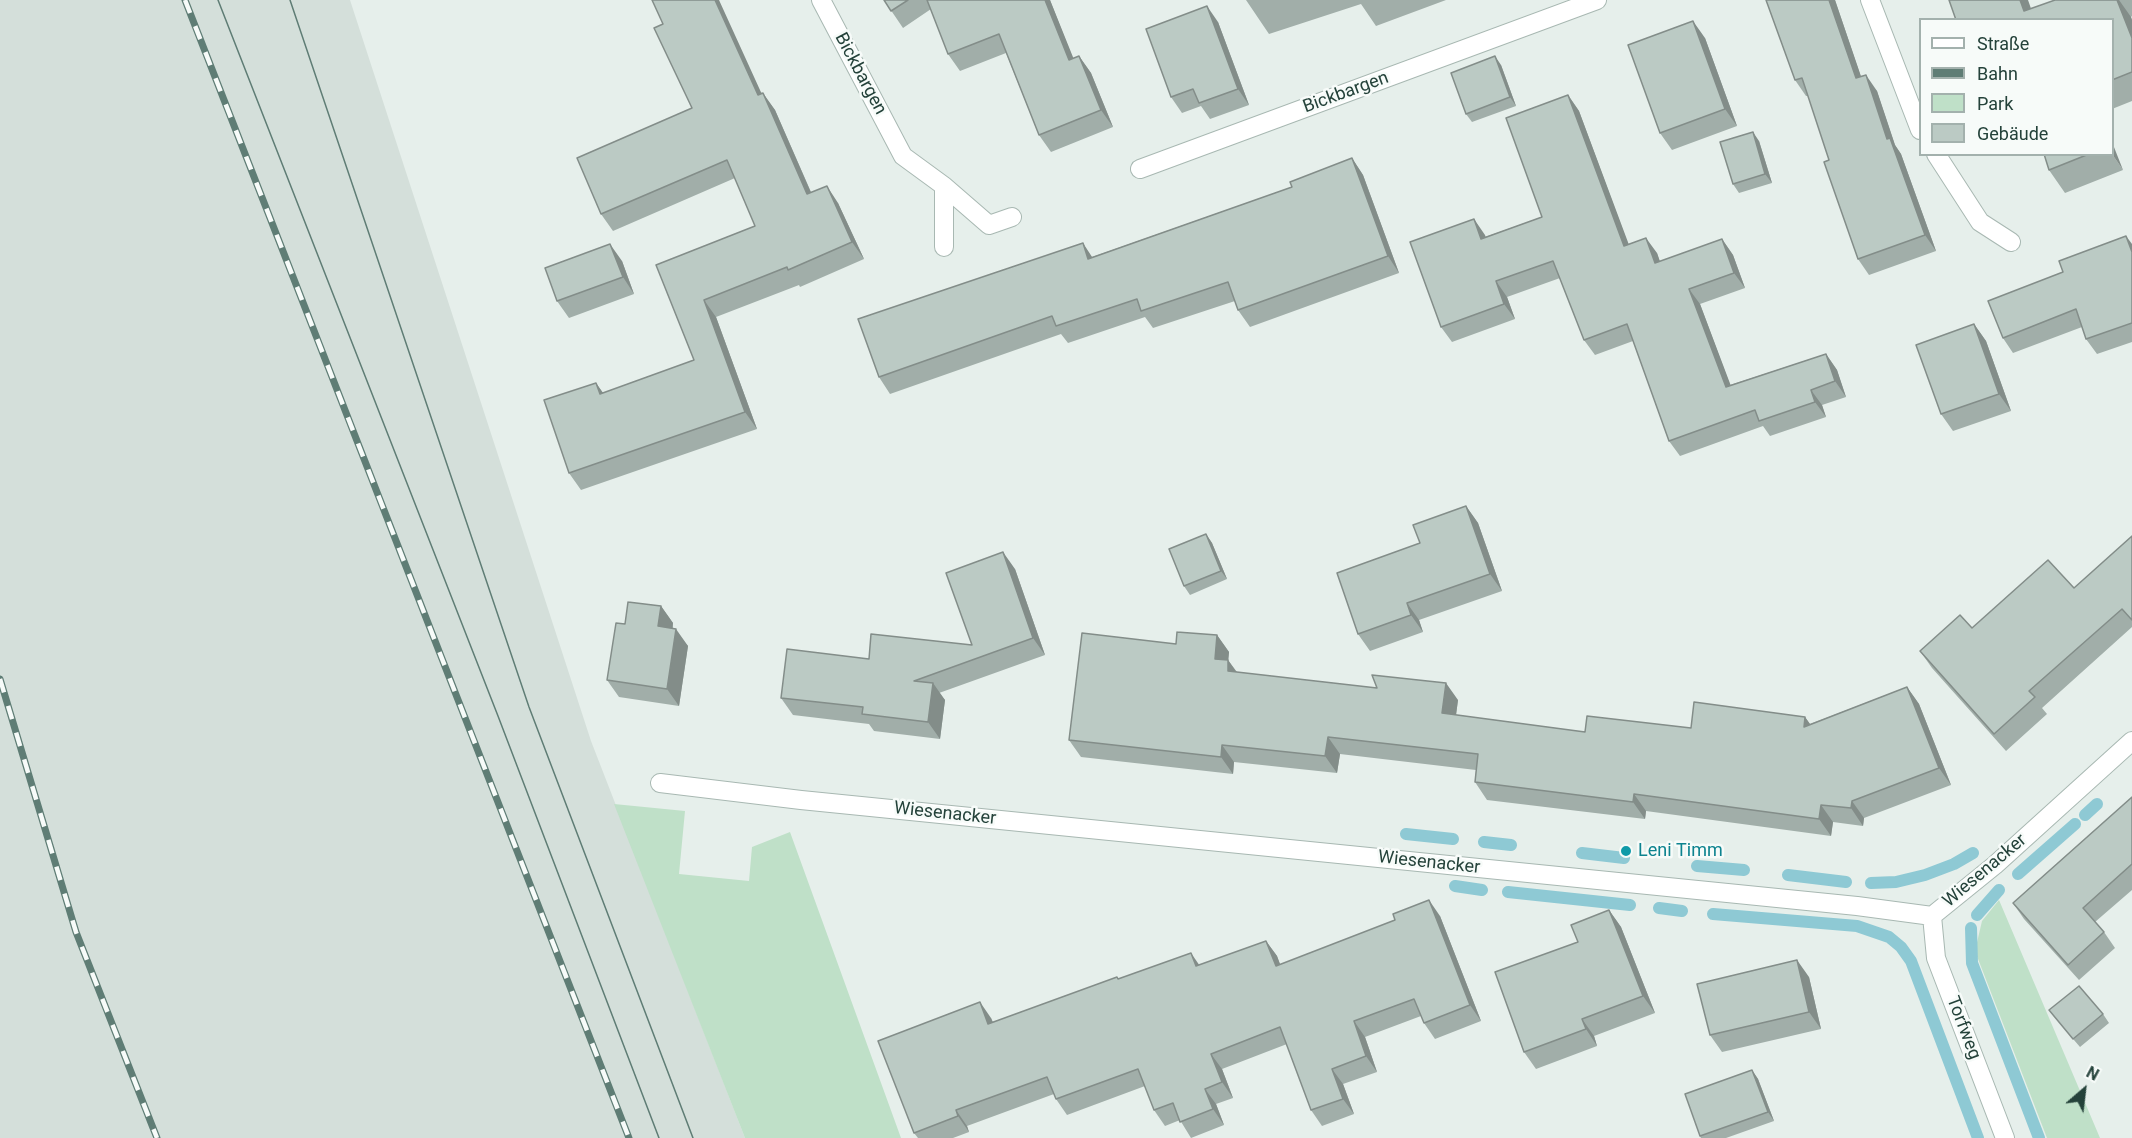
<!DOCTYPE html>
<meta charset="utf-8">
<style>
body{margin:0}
#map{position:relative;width:2132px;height:1138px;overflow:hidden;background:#e6efeb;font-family:Roboto,sans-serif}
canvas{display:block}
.legend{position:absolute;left:1919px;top:18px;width:195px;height:138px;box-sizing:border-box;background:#f7fbf9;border:2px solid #a3b1ad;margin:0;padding:8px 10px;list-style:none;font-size:18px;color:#24423a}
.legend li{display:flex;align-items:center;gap:12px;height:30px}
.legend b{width:30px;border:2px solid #a3b1ad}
.north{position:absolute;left:2054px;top:1060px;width:60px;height:60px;-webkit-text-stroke:4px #f7fbf9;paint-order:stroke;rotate:28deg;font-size:16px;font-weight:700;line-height:24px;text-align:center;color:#24423a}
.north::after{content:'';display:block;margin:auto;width:21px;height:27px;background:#24423a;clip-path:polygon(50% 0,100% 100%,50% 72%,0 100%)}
</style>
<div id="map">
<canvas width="2132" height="1138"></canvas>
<ul class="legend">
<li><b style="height:8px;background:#fff"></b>Straße</li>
<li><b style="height:8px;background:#5f7d75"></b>Bahn</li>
<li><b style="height:16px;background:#bfe0c8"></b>Park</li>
<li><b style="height:16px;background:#bbcac4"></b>Gebäude</li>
</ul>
<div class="north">N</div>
</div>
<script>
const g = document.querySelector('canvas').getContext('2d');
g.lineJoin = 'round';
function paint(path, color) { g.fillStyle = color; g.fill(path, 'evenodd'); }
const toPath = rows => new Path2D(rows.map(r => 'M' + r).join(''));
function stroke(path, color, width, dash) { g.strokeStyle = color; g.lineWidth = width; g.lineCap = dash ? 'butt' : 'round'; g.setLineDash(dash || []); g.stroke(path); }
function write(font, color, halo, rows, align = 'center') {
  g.font = font + ' Roboto,sans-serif'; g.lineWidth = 5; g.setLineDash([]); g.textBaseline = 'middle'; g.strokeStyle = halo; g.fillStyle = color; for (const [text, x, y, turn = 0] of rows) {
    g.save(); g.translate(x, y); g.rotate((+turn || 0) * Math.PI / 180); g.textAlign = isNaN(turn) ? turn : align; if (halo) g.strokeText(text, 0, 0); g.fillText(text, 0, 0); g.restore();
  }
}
const built = toPath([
 [0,0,350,0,591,741,745,1138,0,1138]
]);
const green = toPath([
 [614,804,685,811,679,874,749,881,752,847,790,832,901,1138,745,1138],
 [1999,900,2100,1138,2047,1138,1975,951,1982,921]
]);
const stream = toPath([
 [2085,815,2097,804],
 [1406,834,1453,839],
 [1484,842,1511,845],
 [1582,853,1624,858],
 [1697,866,1744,870],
 [2018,874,2075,824],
 [1788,875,1846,882],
 [1871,883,1896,882,1925,875,1954,864,1973,853],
 [1455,886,1482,890],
 [1508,892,1630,905],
 [1659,908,1682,911],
 [1713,914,1857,926,1889,937,1901,947,1911,961,1978,1138],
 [1977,915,1999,890],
 [1971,928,1972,963,2039,1138]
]);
const minor = toPath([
 [821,0,903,156,944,186,989,225,1012,217],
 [1870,0,1920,130],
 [1936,154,1980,222,2011,242],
 [1140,169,1597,0],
 [944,186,944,247],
 [660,783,801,800,1857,906,1932,916,1995,865,2132,741],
 [1932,916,1936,958,2005,1138]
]);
const tram = toPath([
 [218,0,498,716,659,1138],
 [290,0,529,707,693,1138]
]);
const rail = toPath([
 [185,0,629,1138],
 [0,679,76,932,157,1138]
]);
const wall = toPath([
 [884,0,1050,0,1073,59,1079,56,1091,73,1113,127,1051,152,1039,135,1006,53,960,71,948,54,931,9,903,28],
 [1246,0,1446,0,1376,26,1361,4,1269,34],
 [1766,0,1835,0,1861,77,1877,91,1895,145,1901,154,1936,251,1869,275,1858,259,1829,160,1808,96,1806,96,1795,80],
 [2055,0,2132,0,2132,16,2131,17,2132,20,2132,101,2112,109,2112,20,2031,9],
 [1218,22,1249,105,1210,119,1201,106,1182,113,1171,97],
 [663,24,762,93,775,110,811,192,838,203,864,259,800,287,799,285,716,317,757,429,581,490,569,473,596,383,603,393,694,360,656,265,755,226,735,178,613,231,601,214,692,108],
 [1705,38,1737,126,1672,150,1660,133],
 [1501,65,1516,106,1472,122,1466,114],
 [1568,95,1579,111,1628,244,1657,253,1660,262,1722,239,1733,255,1745,288,1700,304,1730,385,1826,354,1837,370,1846,397,1822,405,1826,417,1770,436,1763,426,1680,456,1669,441,1633,341,1595,355,1584,340,1560,278,1507,297,1515,319,1452,342,1441,327,1474,219,1485,237,1542,217],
 [1759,141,1772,183,1739,193,1733,184],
 [2044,154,2112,154,2123,170,2065,193,2049,170],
 [1352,158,1363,175,1399,273,1250,327,1238,310,1235,301,1153,328,1145,317,1068,343,1061,334,890,394,879,377,1092,257,1292,187],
 [2132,244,2132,342,2097,354,2086,339,2082,327,2013,353,2003,338,2063,272],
 [622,261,634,294,569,318,557,301],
 [1974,324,1986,341,2011,411,1953,431,1941,414],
 [1466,506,1478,523,1502,591,1419,620,1423,632,1370,651,1358,634,1420,543],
 [1206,534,1212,543,1227,579,1190,595,1184,586],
 [2132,536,2132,627,2042,708,2047,714,2006,751,1932,668,1920,651,1972,628,2074,588],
 [1015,569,1045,655,939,693,945,700,940,739,874,731,869,724,793,715,781,698,972,645],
 [661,606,673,623,673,629,688,646,679,706,619,697,607,680,625,624],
 [1217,635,1229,652,1228,660,1237,672,1458,700,1456,715,1585,732,1691,728,1805,717,1810,724,1907,687,1919,704,1951,785,1864,818,1863,826,1833,822,1831,836,1646,811,1645,819,1487,800,1475,782,1476,770,1340,754,1337,773,1234,762,1233,774,1081,757,1069,740,1176,644],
 [2132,797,2132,890,2095,922,2104,932,2115,948,2079,980,2024,919,2013,903],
 [1609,910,1621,927,1655,1013,1594,1036,1597,1046,1536,1069,1524,1052,1578,942],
 [1440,916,1481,1021,1435,1039,1424,1023,1421,1016,1365,1037,1377,1072,1343,1084,1354,1114,1322,1126,1311,1110,1287,1044,1222,1069,1233,1098,1216,1104,1224,1125,1191,1138,1180,1120,1165,1126,1154,1110,1145,1086,1067,1115,1056,1099,1054,1094,967,1126,969,1132,953,1138,918,1138,914,1133,991,1018,993,1022,1118,979,1199,965,1266,941,1277,956,1280,965],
 [1809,977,1821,1029,1722,1052,1710,1035],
 [2049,1010,2103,1014,2109,1023,2080,1047,2056,1019],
 [1752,1070,1758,1079,1774,1121,1726,1138,1701,1138,1700,1136]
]);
const shadedWall = toPath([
 [715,0,719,0,770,112,758,95],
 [1045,0,1050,0,1081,77,1069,60],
 [1829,0,1835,0,1867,94,1856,78],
 [2020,0,2028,0,2035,20,2024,11],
 [2117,0,2119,0,2131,17,2132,20,2132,38],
 [1207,6,1218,22,1249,105,1238,89],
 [1693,21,1705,38,1737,126,1725,109],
 [1079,56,1091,73,1113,127,1101,110],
 [1495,56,1501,65,1516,106,1510,97],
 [1866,75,1877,91,1895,145,1901,154,1936,251,1925,235,1887,139],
 [763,93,775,110,819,211,807,194],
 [1568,95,1579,111,1635,261,1624,246],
 [1753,132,1759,141,1772,183,1765,174],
 [2112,142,2123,170,2112,154],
 [1352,158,1363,175,1399,273,1388,256],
 [827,186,838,203,864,259,852,242],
 [1474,219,1485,235,1492,255,1481,239],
 [2126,236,2132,244,2132,252],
 [1646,238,1657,253,1666,279,1655,263],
 [1722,239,1733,255,1745,288,1734,273],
 [1083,243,1094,260,1088,259],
 [610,244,622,261,634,294,623,277],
 [1496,281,1507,297,1515,319,1504,304],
 [1689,289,1700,304,1737,402,1726,387],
 [704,300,716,317,757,429,745,412],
 [1974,324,1986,341,2011,411,1999,394],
 [1826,354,1837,370,1846,397,1835,381],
 [596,383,608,400,600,394],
 [1811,390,1822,405,1826,417,1815,402],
 [1466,506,1478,523,1502,591,1490,574],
 [1206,534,1212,543,1227,579,1221,571],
 [1003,552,1015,569,1045,655,1033,638],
 [1407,603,1419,620,1423,632,1411,615],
 [661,606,673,623,670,643,658,626],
 [676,629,688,646,679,706,667,689],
 [1217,635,1229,652,1227,676,1215,659],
 [1228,660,1240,677,1228,671],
 [933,683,945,700,940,739,928,722],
 [1446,683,1458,700,1454,730,1442,713],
 [1907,687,1919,704,1951,785,1939,768],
 [1805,717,1817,734,1804,727],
 [1328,737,1340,754,1337,773,1325,756],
 [1222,745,1234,762,1233,774,1221,757],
 [1634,794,1646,811,1645,819,1633,802],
 [1852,801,1864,818,1863,826,1851,808],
 [1821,805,1833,822,1831,836,1819,819],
 [1429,900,1440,916,1481,1021,1470,1005],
 [1609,910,1621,927,1655,1013,1643,996],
 [1266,941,1277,956,1287,982,1276,966],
 [1191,953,1202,969,1196,966],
 [1797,960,1809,977,1821,1029,1809,1012],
 [980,1002,991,1018,999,1039,988,1024],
 [1582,1019,1594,1036,1597,1046,1586,1029],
 [1354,1021,1365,1037,1377,1072,1366,1056],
 [1211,1054,1222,1069,1233,1098,1222,1082],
 [1332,1069,1343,1084,1354,1114,1343,1099],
 [1752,1070,1758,1079,1774,1121,1768,1112],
 [1205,1089,1216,1104,1224,1125,1213,1109],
 [956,1110,967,1126,969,1132,958,1116]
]);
const building = toPath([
 [652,0,715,0,758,95,763,93,807,194,827,186,852,242,788,270,787,267,704,300,745,412,569,473,544,400,596,383,600,394,694,360,656,265,755,226,727,160,601,214,577,158,692,108,654,28,663,24,652,0],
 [884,0,908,0,891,11,884,0],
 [927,0,1045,0,1069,60,1079,56,1101,110,1039,135,999,34,948,54,927,0],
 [1766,0,1829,0,1856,78,1866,75,1887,139,1890,138,1925,235,1858,259,1824,162,1829,160,1802,78,1795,80,1766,0],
 [1949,0,2020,0,2024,11,2055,0,2117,0,2132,38,2132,72,2112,80,2112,20,1956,20,1949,0],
 [1207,6,1238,89,1199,103,1193,89,1171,97,1146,29,1207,6],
 [1693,21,1725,109,1660,133,1628,45,1693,21],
 [1495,56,1510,97,1466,114,1451,73,1495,56],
 [1568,95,1624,246,1646,238,1655,263,1722,239,1734,273,1689,289,1726,387,1826,354,1835,381,1811,390,1815,402,1759,421,1755,410,1669,441,1627,324,1584,340,1553,261,1496,281,1504,304,1441,327,1410,242,1474,219,1481,239,1542,217,1506,118,1568,95],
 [1753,132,1765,174,1733,184,1720,142,1753,132],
 [2044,154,2089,154,2049,170,2044,154],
 [1352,158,1388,256,1238,310,1228,282,1141,311,1137,299,1056,326,1052,316,879,377,858,319,1083,243,1088,259,1292,187,1290,182,1352,158],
 [2126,236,2132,252,2132,323,2086,339,2076,309,2003,338,1988,301,2063,272,2059,261,2126,236],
 [610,244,623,277,557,301,545,268,610,244],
 [1974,324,1999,394,1941,414,1916,345,1974,324],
 [1466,506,1490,574,1407,603,1411,615,1358,634,1337,573,1420,543,1413,525,1466,506],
 [1206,534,1221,571,1184,586,1169,549,1206,534],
 [2132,536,2132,620,2122,609,2029,691,2035,697,1994,734,1920,651,1960,615,1972,628,2048,560,2074,588,2132,536],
 [1003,552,1033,638,914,681,933,683,928,722,862,714,863,707,781,698,787,649,869,659,871,634,972,645,946,573,1003,552],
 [628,602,661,606,658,626,676,629,667,689,607,680,616,623,625,624,628,602],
 [1177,632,1217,635,1215,659,1228,660,1228,671,1377,688,1372,675,1446,683,1442,713,1585,732,1587,716,1691,728,1694,702,1805,717,1804,727,1907,687,1939,768,1852,801,1851,808,1821,805,1819,819,1634,794,1633,802,1475,782,1478,754,1328,737,1325,756,1222,745,1221,757,1069,740,1082,633,1176,644,1177,632],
 [2132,797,2132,864,2083,908,2104,932,2068,965,2013,903,2132,797],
 [1429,900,1470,1005,1424,1023,1414,999,1354,1021,1366,1056,1332,1069,1343,1099,1311,1110,1280,1027,1211,1054,1222,1082,1205,1089,1213,1109,1180,1122,1173,1103,1154,1110,1138,1069,1056,1099,1047,1077,956,1110,958,1116,914,1133,878,1041,980,1002,988,1024,1117,977,1118,979,1191,953,1196,966,1266,941,1276,966,1395,920,1393,914,1429,900],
 [1609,910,1643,996,1582,1019,1586,1029,1524,1052,1495,972,1578,942,1571,925,1609,910],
 [1797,960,1809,1012,1710,1035,1697,984,1797,960],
 [2079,986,2103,1014,2073,1039,2049,1010,2079,986],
 [1752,1070,1768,1112,1700,1136,1685,1094,1752,1070]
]);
const markers = [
 [1626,851,6,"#0f9aa8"]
];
const streetNames = [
 ["Bickbargen",860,74,62],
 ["Bickbargen",1346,93,-20],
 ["Wiesenacker",945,814,6],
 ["Wiesenacker",1429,863,6],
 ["Wiesenacker",1985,871,-40],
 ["Torfweg",1963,1028,69]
];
const cultureNames = [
 ["Leni Timm",1638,851]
];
paint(built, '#d4dfda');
paint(green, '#bfe0c8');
stroke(stream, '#8ec9d4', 12);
stroke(minor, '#a8b8b2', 20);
stroke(minor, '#fff', 18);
stroke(tram, '#5f7d75', 1.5);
stroke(rail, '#5f7d75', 7);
stroke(rail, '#f7fbf9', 4.5, [14]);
paint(wall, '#a1aea9');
paint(shadedWall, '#838d89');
paint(building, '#bbcac4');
stroke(building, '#838d89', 1.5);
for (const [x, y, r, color] of markers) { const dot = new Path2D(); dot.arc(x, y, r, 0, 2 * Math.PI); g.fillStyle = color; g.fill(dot); stroke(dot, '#f7fbf9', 2); }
write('18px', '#24423a', '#f7fbf9', streetNames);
write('18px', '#0d838f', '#f7fbf9', cultureNames, 'left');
</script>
